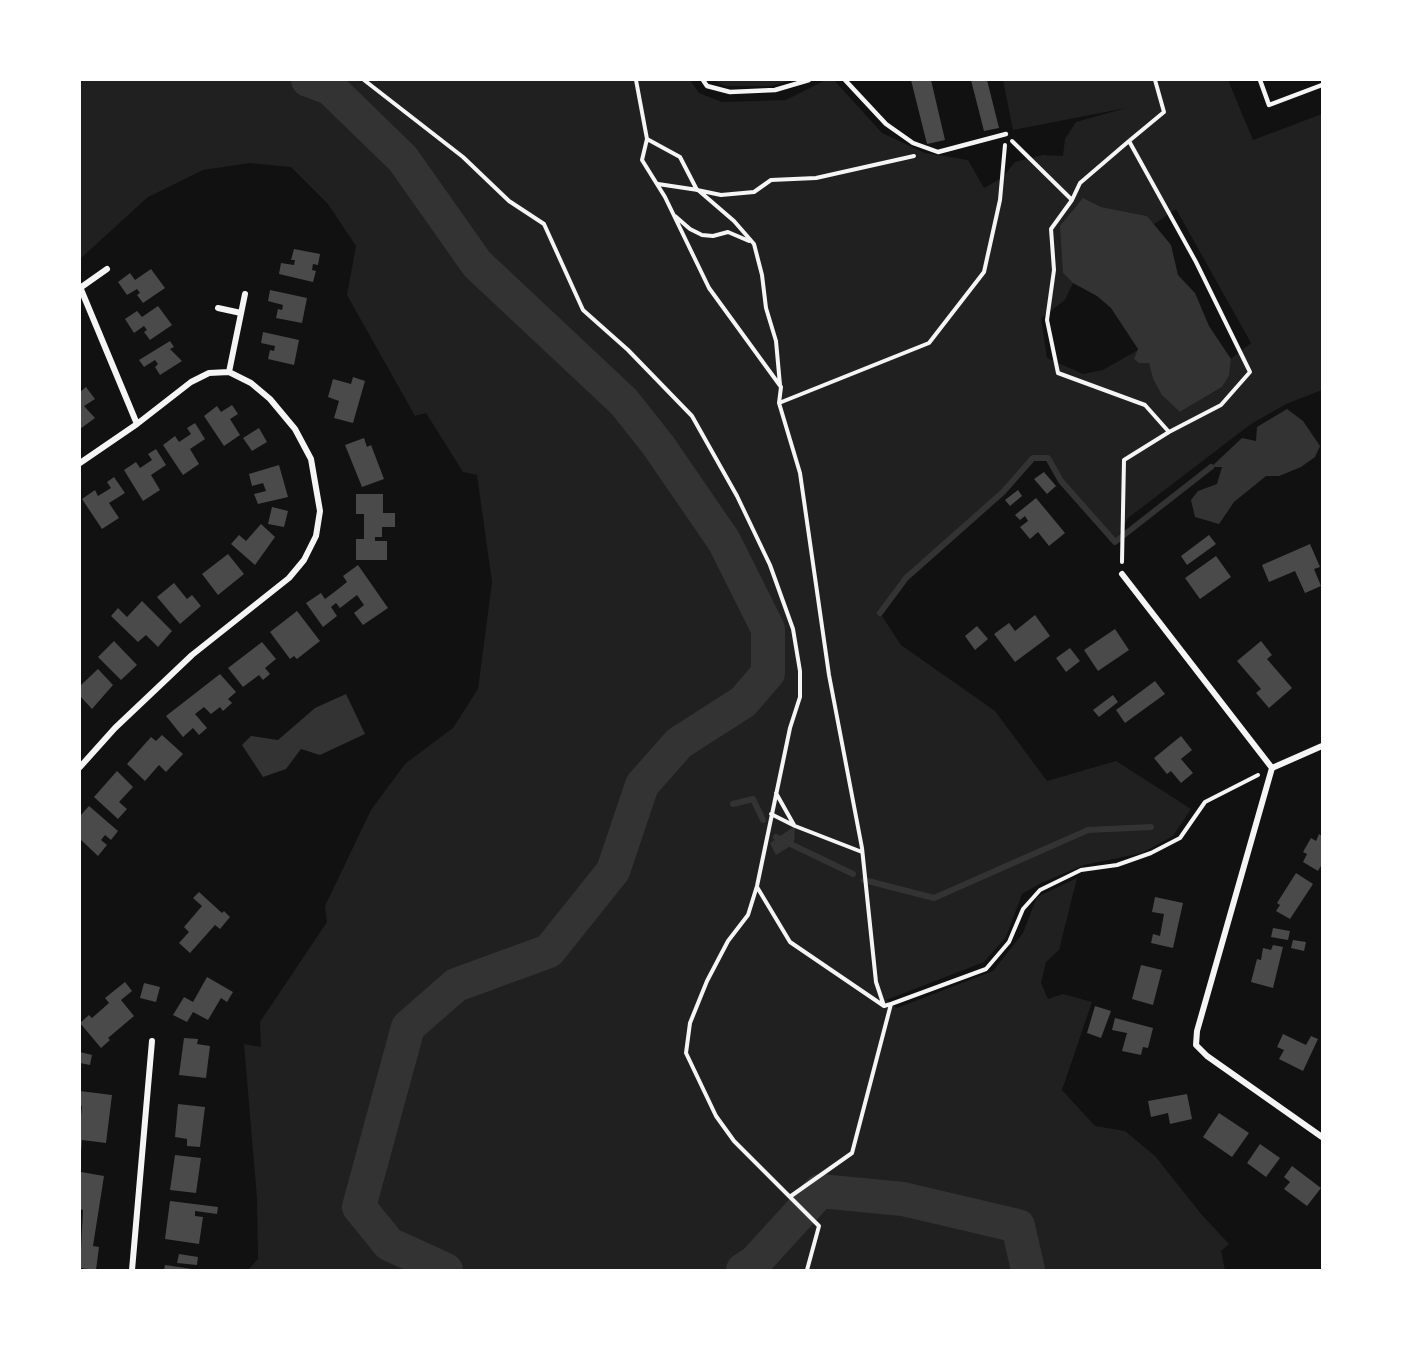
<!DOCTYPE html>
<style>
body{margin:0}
#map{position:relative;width:1402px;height:1350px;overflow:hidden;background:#111;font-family:"DejaVu Sans",sans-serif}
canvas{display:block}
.frame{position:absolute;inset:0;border:81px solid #fff;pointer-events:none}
</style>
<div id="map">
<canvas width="1402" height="1350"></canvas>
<div class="frame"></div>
</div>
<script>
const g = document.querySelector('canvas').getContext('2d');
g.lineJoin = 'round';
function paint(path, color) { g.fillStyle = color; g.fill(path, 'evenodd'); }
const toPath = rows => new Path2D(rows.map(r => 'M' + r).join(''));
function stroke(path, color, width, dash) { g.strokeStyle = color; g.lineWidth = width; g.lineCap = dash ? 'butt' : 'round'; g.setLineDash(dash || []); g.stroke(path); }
const green = toPath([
 [80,80,690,80,699,93,722,102,786,100,826,80,834,80,882,133,925,153,968,160,984,188,1002,178,1015,162,1043,155,1063,156,1065,139,1076,122,1126,108,1013,130,1003,80,1228,80,1253,140,1322,114,1322,390,1286,404,1251,424,1128,518,1115,542,1061,481,1048,458,1033,458,1003,492,906,578,880,613,901,645,995,711,1047,781,1116,761,1191,809,1173,836,1142,853,1084,865,1041,883,1022,894,1006,937,984,962,886,1000,897,1008,993,971,1023,933,1037,897,1077,878,1059,950,1046,962,1041,983,1048,999,1063,994,1092,1002,1062,1090,1095,1126,1125,1131,1155,1156,1202,1215,1229,1244,1221,1251,1225,1270,248,1270,258,1259,257,1198,244,1044,261,1047,260,1022,327,922,325,906,371,810,405,764,453,728,478,689,492,582,477,475,463,472,426,413,415,416,347,295,356,246,328,204,291,167,250,163,203,170,148,197,80,259],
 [1083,198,1101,207,1147,216,1153,225,1176,209,1251,343,1231,359,1229,376,1222,387,1180,412,1153,379,1149,362,1138,350,1103,370,1083,374,1047,358,1041,318,1065,300,1073,283,1063,273],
 [713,80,794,80,770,86,726,86]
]);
const water = toPath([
 [1083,198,1101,207,1147,216,1171,245,1178,275,1195,293,1209,326,1231,359,1229,376,1222,387,1180,412,1162,395,1153,379,1149,363,1139,363,1134,359,1138,349,1111,308,1097,296,1073,283,1063,273,1060,226],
 [1287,409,1303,421,1320,446,1315,457,1301,467,1279,476,1266,476,1234,502,1219,524,1195,517,1191,500,1198,491,1217,484,1222,467,1211,467,1242,438,1256,441,1257,427],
 [346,694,365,734,320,755,301,749,286,769,263,777,242,745,251,736,278,740,315,708],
 [795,826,794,844,776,855,770,843]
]);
const stream = toPath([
 [880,613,906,578,1003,492,1033,458,1048,458,1061,481,1115,542,1211,467],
 [733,804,753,799,763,820],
 [776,837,853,874],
 [864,880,934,898,1088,830,1151,827]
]);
const river = toPath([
 [308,80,330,88,403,159,477,264,624,402,658,445,724,541,768,629,768,673,743,702,679,743,642,785,613,871,549,951,456,985,408,1027,359,1207,389,1244,446,1270],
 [743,1270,755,1262,820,1191,903,1199,1018,1226,1028,1270]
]);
const building = toPath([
 [911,80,931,80,945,140,927,144],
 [971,80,987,80,999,128,984,131],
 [294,249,320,254,318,265,313,264,312,270,316,271,313,282,279,274,281,263,294,265,295,260,291,260],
 [151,269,165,288,143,303,137,295,140,293,137,289,127,295,118,282,130,273,135,280],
 [270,290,307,298,302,323,276,318,278,309,282,310,283,305,268,301],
 [158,306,172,325,150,340,144,332,147,330,144,326,134,333,125,319,137,311,142,317],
 [263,332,299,340,294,365,268,359,270,350,274,351,275,346,261,343],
 [170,341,174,347,170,349,182,361,160,375,155,367,158,364,155,360,144,367,139,360],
 [353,377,365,381,353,423,334,418,339,401,328,397,333,379,351,384],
 [86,387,95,399,84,406,95,418,80,429,80,392],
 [232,405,238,414,230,419,240,435,224,446,204,416,217,406,221,412],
 [195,423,205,439,190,449,199,464,183,475,163,445,175,436,179,442,191,434,187,428],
 [259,428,267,442,252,451,243,438],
 [364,438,367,447,371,445,384,479,362,487,345,445],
 [156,449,166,465,151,475,160,490,143,501,124,470,136,462,140,468,152,460,148,454],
 [279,465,288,497,258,504,254,494,266,491,263,483,252,486,249,474],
 [1044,472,1056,486,1047,494,1034,479],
 [114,477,125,493,109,503,119,518,102,529,82,499,95,490,98,496,111,488,107,482],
 [1018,490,1022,496,1010,506,1005,500],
 [356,494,383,494,383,513,395,513,395,527,382,527,382,537,375,537,375,541,387,541,387,560,356,560,356,539,364,539,364,514,356,514],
 [1036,498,1065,533,1049,546,1038,532,1030,539,1020,527,1028,521,1025,516,1020,520,1015,515],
 [272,507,288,511,284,527,268,524],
 [261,524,275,537,255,565,231,544,239,535,246,541],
 [1209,535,1216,544,1187,565,1181,556],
 [1310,544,1320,567,1314,569,1321,586,1305,593,1295,571,1269,582,1262,565],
 [228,554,244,574,218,595,202,574],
 [1216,556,1231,577,1200,599,1185,578],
 [358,565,388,608,363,625,354,613,364,605,357,595,340,608,336,603,331,607,337,616,323,627,306,603,321,593,325,599,337,590,347,582,343,576],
 [174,583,187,599,192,595,201,606,180,624,157,597],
 [142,601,172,631,158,647,146,635,138,642,111,616,118,608,127,617],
 [297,611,320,641,297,659,294,656,290,659,270,632],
 [1035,615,1050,636,1015,662,994,634,1009,623,1015,631],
 [977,626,988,639,975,650,965,636],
 [1115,629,1129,650,1098,671,1084,650],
 [114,641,137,665,121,680,98,657],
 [1261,641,1272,655,1267,659,1292,688,1269,708,1256,693,1261,689,1237,661],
 [262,642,276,659,265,668,270,674,263,680,259,675,243,687,228,668],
 [1070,648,1080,661,1066,672,1056,658],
 [98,669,113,685,92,709,80,696,80,686],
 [220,674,236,692,228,699,232,703,223,711,220,707,211,714,204,707,195,714,207,728,199,735,193,728,183,737,166,716],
 [1155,681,1165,694,1125,723,1116,710],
 [1113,695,1118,702,1099,717,1093,710],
 [162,735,183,754,166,772,159,765,145,781,127,764,151,737,156,741],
 [1181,736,1192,750,1181,759,1193,773,1181,783,1171,771,1167,774,1154,758],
 [117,771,133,787,119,802,127,809,118,819,94,797],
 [89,806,118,831,111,840,105,835,101,840,107,845,98,856,80,839,80,816],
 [1319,834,1322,836,1322,864,1318,871,1303,862,1307,854,1303,852,1311,838,1316,841],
 [1296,873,1313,884,1290,919,1276,911,1280,905,1277,903],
 [199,892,222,913,224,911,230,917,220,929,215,925,190,953,179,943,189,932,184,927,202,906,193,898],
 [1155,897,1183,903,1173,948,1151,943,1153,934,1160,936,1164,914,1152,912],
 [1273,928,1290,931,1288,940,1271,937],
 [1293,940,1306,942,1304,951,1291,948],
 [1273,945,1283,947,1273,988,1251,982,1257,959,1261,960,1263,948,1271,950],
 [1141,965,1162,970,1153,1005,1132,999],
 [207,977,233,992,227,1002,221,998,208,1020,193,1012,187,1022,173,1015,184,997,193,1002],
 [125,982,132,991,121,1000,134,1016,108,1038,110,1040,101,1048,80,1023,89,1015,92,1018,109,1003,105,998],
 [144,983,160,987,156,1002,140,998],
 [1095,1006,1111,1011,1101,1038,1087,1033],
 [1115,1018,1153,1028,1148,1048,1143,1047,1141,1055,1122,1051,1127,1033,1112,1030],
 [1283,1034,1306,1045,1311,1036,1318,1039,1303,1071,1279,1059,1284,1050,1277,1047],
 [184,1038,198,1039,197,1044,210,1046,206,1078,179,1075],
 [80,1052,92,1055,90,1065,80,1063],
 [80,1091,112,1095,106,1143,82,1140,81,1152,80,1126,82,1106,80,1106],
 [1187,1094,1192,1119,1170,1124,1168,1113,1151,1117,1148,1101],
 [178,1104,205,1107,200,1147,187,1146,187,1139,175,1137],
 [1219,1113,1249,1133,1232,1157,1203,1137],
 [1260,1144,1280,1158,1266,1177,1247,1163],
 [175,1155,201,1158,196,1193,170,1190],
 [1292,1166,1321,1188,1307,1206,1284,1189,1290,1182,1284,1177],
 [81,1172,104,1176,93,1246,99,1247,96,1270,80,1268,83,1210,80,1209],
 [170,1201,218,1207,217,1214,195,1211,195,1216,203,1217,199,1244,165,1239],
 [179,1254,198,1257,197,1265,177,1263],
 [165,1265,192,1269,192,1270,164,1270]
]);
const path = toPath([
 [364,80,463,157,509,201,544,224,583,310,628,350,692,416,737,496,770,565,793,629,800,671,800,697,790,728,757,886,748,915,728,941,707,981,690,1023,686,1053,716,1116,734,1141,819,1226,807,1270],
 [636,80,647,139,642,160,665,197,709,288,781,387,779,403,800,473,829,675,862,848,876,982,884,1006],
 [647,139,680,157,697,190,721,195,754,192,771,180,816,178,914,156],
 [1012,141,1072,200,1051,229,1054,270,1047,320,1058,373,1145,405,1169,432,1221,405,1250,372,1196,262,1129,141,1080,183,1072,200],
 [1129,141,1164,112,1155,80],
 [658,184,698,190,734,221,754,244,762,275,766,308,776,341,780,385],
 [675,216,690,229,702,235,713,236,728,232,749,241],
 [779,403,929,343,984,272,1000,200,1005,145],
 [1122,562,1124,460,1169,432],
 [776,793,794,825],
 [771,814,795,826,862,852],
 [757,887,790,942,884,1006,891,1004,852,1153,791,1196],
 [891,1004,986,969,1009,942,1023,909,1040,890,1081,870,1117,865,1151,853,1180,838,1205,802,1258,775]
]);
const service = toPath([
 [703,80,707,86,730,92,775,90,809,80],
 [845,80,886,124,913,143,938,152,1006,134],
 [1260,80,1269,105,1322,85]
]);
const minor = toPath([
 [80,287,137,424],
 [80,288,107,269],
 [218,308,241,313],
 [229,372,245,294],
 [80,463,137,424,191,382,209,373,229,372,251,383,270,399,295,429,311,459,320,511,316,536,304,560,289,578,192,655,115,728,80,767],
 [1122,574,1272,768],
 [1272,768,1197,1031,1196,1045,1207,1056,1322,1137],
 [1272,768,1322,746],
 [132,1270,152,1041]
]);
paint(green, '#202020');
paint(water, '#333');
stroke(stream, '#333', 6);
stroke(river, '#333', 34);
paint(building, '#4a4a4a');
stroke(path, '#f5f5f5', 4);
stroke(service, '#f5f5f5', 4.5);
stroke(minor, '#f5f5f5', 6);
</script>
